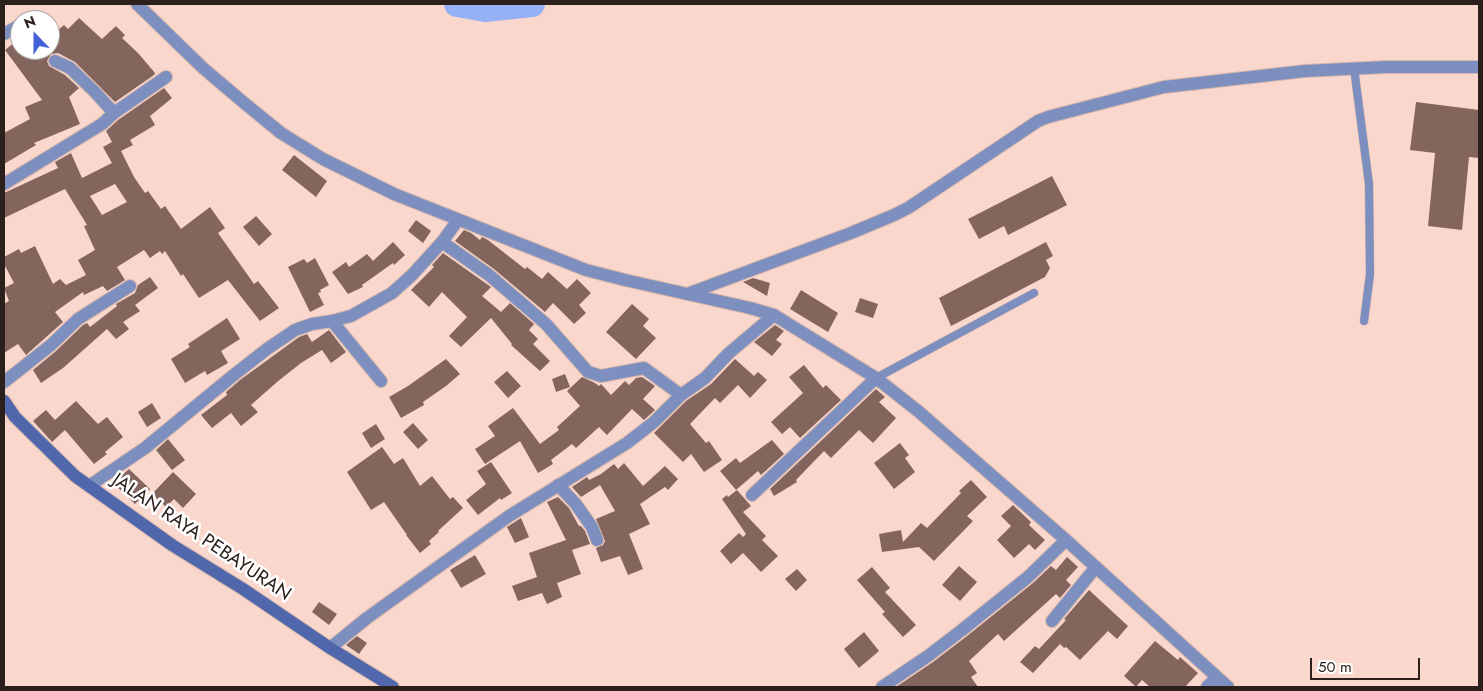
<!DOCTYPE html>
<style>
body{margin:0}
#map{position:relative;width:1483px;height:691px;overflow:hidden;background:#fad7cd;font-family:Jost,sans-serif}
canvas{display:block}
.frame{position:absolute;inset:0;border:5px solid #2c201c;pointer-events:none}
.north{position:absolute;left:10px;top:10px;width:50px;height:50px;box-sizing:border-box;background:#fff;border:1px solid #aba6a4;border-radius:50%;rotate:338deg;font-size:14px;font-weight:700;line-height:20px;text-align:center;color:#2c201c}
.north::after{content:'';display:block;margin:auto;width:18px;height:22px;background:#4362d5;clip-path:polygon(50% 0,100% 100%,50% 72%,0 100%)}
.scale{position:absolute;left:1310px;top:658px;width:110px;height:22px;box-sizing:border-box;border:2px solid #2c201c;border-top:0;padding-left:6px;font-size:15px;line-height:18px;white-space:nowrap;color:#2c201c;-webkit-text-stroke:4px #fff;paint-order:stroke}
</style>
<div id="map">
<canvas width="1483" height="691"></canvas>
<div class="frame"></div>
<div class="north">N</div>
<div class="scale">50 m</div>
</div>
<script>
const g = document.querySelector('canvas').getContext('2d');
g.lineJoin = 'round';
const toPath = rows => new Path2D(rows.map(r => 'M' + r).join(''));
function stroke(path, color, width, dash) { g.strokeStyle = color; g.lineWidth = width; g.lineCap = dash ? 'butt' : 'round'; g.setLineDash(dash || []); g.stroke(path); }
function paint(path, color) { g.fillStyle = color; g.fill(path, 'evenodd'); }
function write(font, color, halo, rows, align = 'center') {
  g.font = font + ' Jost,sans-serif'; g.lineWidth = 5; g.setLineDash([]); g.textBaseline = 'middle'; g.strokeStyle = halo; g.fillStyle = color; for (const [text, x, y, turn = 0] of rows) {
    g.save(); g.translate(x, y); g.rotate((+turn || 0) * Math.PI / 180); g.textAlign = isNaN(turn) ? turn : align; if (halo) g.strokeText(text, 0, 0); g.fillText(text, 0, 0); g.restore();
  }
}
const river = toPath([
 [457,4,485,9,532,4]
]);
const building = toPath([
 [79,18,102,39,116,26,125,35,122,38,138,53,155,73,154,75,115,102,75,62,58,53,51,54,47,61,49,66,65,75,79,88,69,97,80,124,34,143,36,145,4,164,4,132,4,133,30,119,25,107,42,100,5,50,20,38,20,50,50,50,50,37,64,25,68,29],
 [164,88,172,98,150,116,155,125,130,140,133,145,121,151,134,177,145,193,148,191,161,209,165,206,181,229,210,207,225,228,218,233,254,284,258,281,279,308,260,321,228,280,199,298,183,274,181,276,165,251,162,254,160,251,150,258,144,250,117,267,125,280,107,291,103,286,84,295,83,292,55,312,63,322,26,355,18,344,4,353,4,304,9,301,4,288,14,283,4,264,4,257,19,249,21,253,35,246,53,284,60,279,66,285,86,275,78,260,95,250,84,226,87,225,65,189,4,218,4,193,58,168,55,162,71,153,82,178,112,163,103,147,112,142,106,131,118,120],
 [115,184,127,202,102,215,90,196],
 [1416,102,1479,110,1479,158,1469,157,1462,230,1428,226,1435,153,1410,150],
 [294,155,327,181,316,197,282,170],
 [1052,176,1067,205,1008,235,1004,226,979,239,968,219],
 [256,216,272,234,259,246,243,227],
 [416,220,431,231,423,243,408,231],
 [464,230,471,233,480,240,482,237,488,240,525,269,527,267,542,279,548,272,567,289,577,279,591,293,579,305,586,313,574,324,553,303,545,312,494,269,455,241],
 [393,242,405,255,394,265,393,263,362,285,363,287,348,294,332,272,346,262,349,267,367,254,373,261],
 [1046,242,1053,256,1046,260,1050,268,1045,277,951,326,939,298],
 [443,253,491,287,482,296,501,312,510,303,534,324,529,330,538,339,533,344,550,361,540,371,511,345,512,344,491,318,461,347,449,336,467,317,442,292,429,307,411,290,434,267,432,265],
 [315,258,329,285,320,290,321,292,318,293,324,305,310,312,288,267,304,259,307,263],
 [150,277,158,288,135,305,140,311,123,322,129,329,116,339,107,329,63,368,41,383,33,370,56,351,83,325,87,323,90,327,117,306,116,304,135,293,138,285],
 [753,278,770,283,767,296,743,282],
 [801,290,838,313,828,332,790,309],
 [860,298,878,304,873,318,855,312],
 [632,304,649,319,643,326,656,338,636,359,606,332],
 [227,318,240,339,221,351,228,363,207,375,205,371,185,383,171,359,190,347,188,344],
 [775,325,784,331,776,340,782,344,772,356,754,342],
 [329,330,346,352,331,363,322,350,301,363,277,382,251,405,258,412,241,426,231,413,212,428,201,415,227,395,226,392,240,380,299,337,307,334,312,342],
 [446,359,460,374,446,386,423,402,424,405,401,418,389,397,408,386],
 [735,359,754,376,758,372,767,380,750,398,738,385,720,403,715,398,690,424,706,443,709,441,722,460,704,472,691,454,683,462,654,433,686,401,711,384],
 [804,365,823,388,826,385,841,400,800,438,790,427,782,434,771,422,803,393,789,377],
 [507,371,521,386,508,398,494,382],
 [565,374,570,387,556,392,552,379],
 [582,377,595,383,599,386,601,384,611,395,625,381,629,385,636,378,642,377,655,386,643,399,655,410,644,420,632,409,607,435,599,427,576,448,572,444,551,460,553,464,538,473,520,441,485,464,475,449,495,436,488,426,513,408,540,444,559,430,557,427,580,406,567,391],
 [876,389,885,397,879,402,896,418,873,443,859,430,831,458,824,451,796,480,797,482,774,496,770,489],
 [76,401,98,424,107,417,123,437,105,452,107,454,94,464,65,430,52,442,33,421,46,410,55,420],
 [152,403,161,418,147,427,138,412],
 [413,423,428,440,418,449,403,432],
 [376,424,385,439,371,448,362,433],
 [168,439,185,460,172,470,156,450],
 [772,440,784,454,761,475,758,471,736,490,720,471,736,458,740,463],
 [900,443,909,455,905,458,915,472,894,489,874,463],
 [382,447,394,464,403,458,420,486,432,476,450,499,453,497,463,508,438,531,439,532,429,541,431,544,420,553,406,535,407,535,384,502,371,510,347,472],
 [491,462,512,493,501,500,500,498,478,515,466,500,486,484,477,471],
 [624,463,643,486,665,466,678,479,668,490,665,487,640,504,650,524,629,534,643,569,628,575,620,556,601,562,596,548,603,545,605,541,596,519,615,511,600,485,581,497,572,487,587,477,589,480,601,474,614,464,618,469],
 [129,469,150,489,135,504,113,483],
 [173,472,196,494,183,508,174,499,166,507,152,494],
 [971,480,987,497,967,516,973,521,934,561,919,547,882,552,879,534,901,530,903,542,921,523,927,528,961,493,959,491],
 [737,490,751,506,743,512,766,536,762,540,778,556,761,572,743,553,731,564,720,551,739,533,743,537,746,534,722,499,727,495,728,497],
 [558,497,569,508,579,526,581,526,585,531,590,544,572,550,581,574,557,583,562,597,547,604,542,593,518,601,512,586,537,577,529,553,566,540,547,502],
 [1013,505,1031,522,1029,525,1045,540,1035,550,1029,544,1014,558,997,540,1011,526,1001,516],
 [521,518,529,537,515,543,507,527],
 [475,555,486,574,461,588,450,570],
 [1067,557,1078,567,1066,580,1071,585,1060,598,1056,594,1004,641,998,634,969,661,977,673,971,677,978,687,896,687,933,662,967,636,1033,583,1051,566,1056,570],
 [959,566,977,582,960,601,942,585],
 [872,567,890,588,885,592,916,625,903,637,882,614,885,612,857,580],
 [797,569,807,580,796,591,785,579],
 [1089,590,1128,626,1117,639,1108,631,1080,660,1066,647,1064,648,1060,644,1033,673,1020,662,1035,646,1039,649,1066,620,1064,619],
 [319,602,337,614,329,625,312,612],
 [864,632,879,651,859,668,844,649],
 [357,636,367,643,359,654,346,645],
 [1155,641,1178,660,1180,657,1198,673,1185,687,1150,687,1142,680,1136,687,1124,676]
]);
const service = toPath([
 [1354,68,1369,184,1370,274,1364,321],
 [876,378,1034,293]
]);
const minor = toPath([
 [137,4,203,68,243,102,281,133,323,159,394,194,586,270,625,280,750,308,774,315,876,378,918,411,1066,540,1228,687],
 [4,34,20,25],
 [55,61,70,68,95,92,114,113],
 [4,184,102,124,114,113,166,77],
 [442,242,489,275,546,324,588,372,601,376,644,368,681,395],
 [687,294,851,233,894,215,908,208,1038,121,1048,117,1164,87,1305,71,1386,67,1479,67],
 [332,321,381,381],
 [4,382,51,345,78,319,130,286],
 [558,485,575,503,592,527,597,540],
 [89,486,145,448,235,374,267,349,295,330,312,324,332,321,351,316,392,293,412,275,442,242,458,220],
 [752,495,876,378],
 [1052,621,1096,567],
 [330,648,367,618,509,516,627,443,654,422,681,395,705,378,729,353,774,315],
 [882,687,928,656,962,630,1028,577,1066,540],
 [1207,687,1217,677]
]);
const secondary = toPath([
 [4,401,15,417,75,476,172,545,243,589,330,648,393,687]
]);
const streetNames = [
 ["JALAN RAYA PEBAYURAN",201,538,34]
];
stroke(river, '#96b0f5', 26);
paint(building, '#83655d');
stroke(service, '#d5b6ad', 9);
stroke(minor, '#d5b6ad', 14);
stroke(secondary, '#d5b6ad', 14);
stroke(service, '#7d8fbe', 8);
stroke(minor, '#7d8fbe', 12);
stroke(secondary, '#5067ab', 12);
write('19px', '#2c201c', '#fff', streetNames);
</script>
